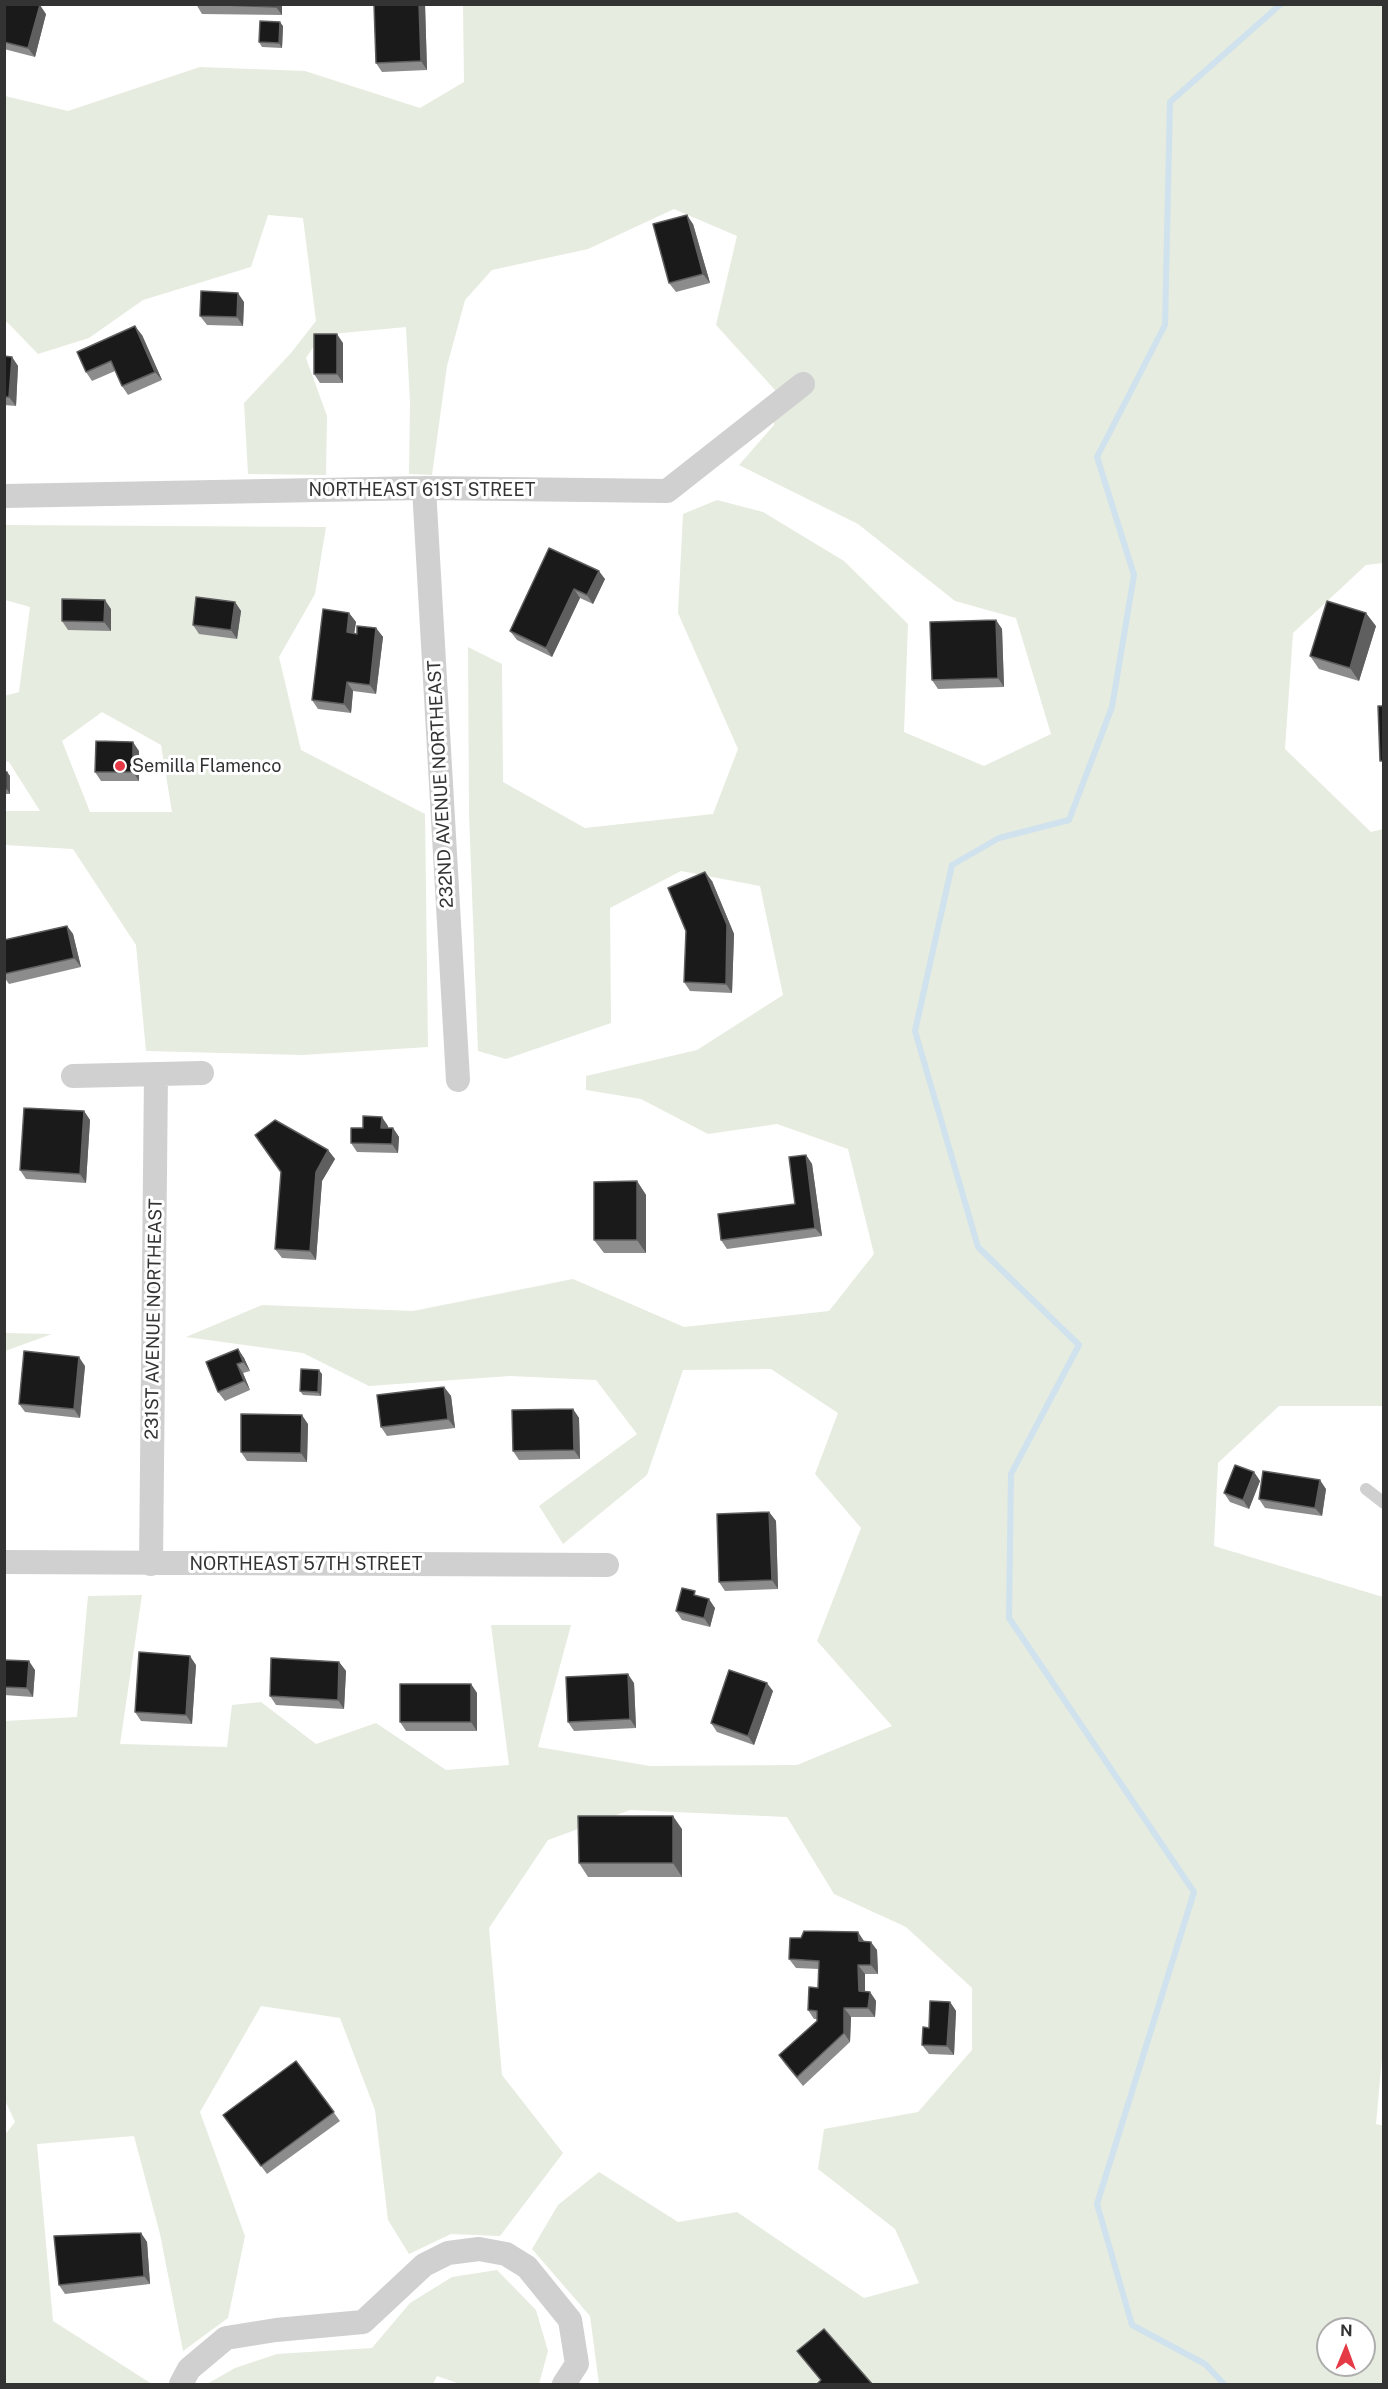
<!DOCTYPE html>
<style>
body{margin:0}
#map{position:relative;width:1388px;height:2389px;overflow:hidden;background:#fff;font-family:"Public Sans",sans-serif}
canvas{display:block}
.frame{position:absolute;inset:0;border:6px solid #333;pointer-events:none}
.north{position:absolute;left:1316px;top:2317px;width:60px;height:60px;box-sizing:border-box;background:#fff;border:2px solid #adadad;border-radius:50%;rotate:1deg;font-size:16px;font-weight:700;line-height:24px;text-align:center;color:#333}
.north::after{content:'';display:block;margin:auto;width:21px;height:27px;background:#e63946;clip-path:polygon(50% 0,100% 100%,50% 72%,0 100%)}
</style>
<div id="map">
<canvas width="1388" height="2389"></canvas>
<div class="frame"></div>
<div class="north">N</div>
</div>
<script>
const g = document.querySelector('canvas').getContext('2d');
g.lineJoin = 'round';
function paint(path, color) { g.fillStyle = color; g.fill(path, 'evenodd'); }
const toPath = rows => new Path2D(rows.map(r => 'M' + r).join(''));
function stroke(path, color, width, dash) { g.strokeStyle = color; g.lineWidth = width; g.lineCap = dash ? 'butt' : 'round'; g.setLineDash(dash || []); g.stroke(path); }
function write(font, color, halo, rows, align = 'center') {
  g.font = font + ' "Public Sans",sans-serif'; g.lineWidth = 6; g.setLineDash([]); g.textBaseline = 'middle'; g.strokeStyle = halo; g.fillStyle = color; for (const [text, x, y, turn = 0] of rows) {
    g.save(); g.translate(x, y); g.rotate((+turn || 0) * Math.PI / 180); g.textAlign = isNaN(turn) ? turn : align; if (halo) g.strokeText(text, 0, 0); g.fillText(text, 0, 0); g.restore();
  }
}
const green = toPath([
 [463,5,1383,5,1383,563,1366,565,1293,633,1285,749,1371,832,1383,829,1383,1406,1279,1406,1218,1463,1214,1546,1383,1597,1384,2037,1376,2124,1384,2126,1383,2384,599,2384,590,2316,532,2249,558,2205,599,2172,678,2222,737,2212,864,2298,919,2283,895,2229,818,2169,824,2129,918,2112,972,2050,972,1988,906,1927,834,1894,787,1817,630,1810,548,1840,489,1928,502,2075,563,2153,500,2236,451,2234,409,2254,388,2220,375,2110,340,2018,261,2006,200,2112,245,2236,228,2318,183,2351,160,2234,134,2136,37,2144,53,2321,152,2384,5,2384,4,2136,15,2122,4,2098,5,1721,77,1717,88,1596,142,1595,120,1744,227,1747,232,1705,261,1702,316,1744,376,1723,446,1770,509,1765,491,1625,571,1625,538,1747,650,1766,797,1765,892,1726,817,1641,861,1528,815,1474,838,1413,771,1369,683,1370,647,1475,563,1544,539,1506,637,1434,596,1380,510,1376,369,1386,303,1353,186,1337,262,1305,413,1311,573,1279,684,1327,829,1311,874,1254,848,1149,777,1124,708,1134,641,1099,586,1090,586,1076,697,1050,783,995,760,886,681,871,610,908,611,1023,506,1059,478,1051,469,814,468,647,502,664,503,782,585,828,713,814,738,749,678,613,683,514,717,500,763,512,844,561,908,624,904,732,984,766,1051,734,1016,618,955,601,858,524,739,465,774,425,775,390,716,325,737,236,674,209,588,249,492,270,465,300,447,366,432,475,409,474,410,402,406,327,321,335,306,358,327,416,326,475,248,474,244,403,291,353,316,321,303,218,268,215,251,267,143,300,89,338,38,354,7,322,5,323,5,96,68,111,200,67,305,71,420,108,464,82],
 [1328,2329,1364,2329,1364,2365,1328,2365],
 [5,525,326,527,315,594,279,657,301,750,425,814,428,1047,303,1055,146,1051,136,945,73,849,5,845,5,811,40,811,9,762,5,761,4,696,19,692,30,607,5,600],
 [102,712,161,745,172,812,90,812,62,741],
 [5,1333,52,1334,5,1351],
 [497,2270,536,2310,548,2351,539,2384,460,2384,437,2376,433,2384,207,2384,235,2368,277,2354,372,2348,410,2303,452,2277]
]);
const stream = toPath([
 [1224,2384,1205,2364,1132,2325,1097,2204,1194,1892,1009,1618,1011,1474,1079,1345,978,1247,915,1031,952,865,999,838,1069,820,1112,707,1134,575,1097,457,1165,325,1170,102,1281,4]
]);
const lane = toPath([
 [1366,1489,1384,1503]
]);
const street = toPath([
 [424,488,458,1080],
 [4,496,424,488,667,491,803,384],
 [73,1076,202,1073],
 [4,1562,607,1565],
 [151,1564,156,1074],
 [181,2384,189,2369,226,2338,276,2330,363,2322,424,2265,448,2253,479,2249,506,2254,527,2267,570,2320,577,2364,564,2384]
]);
const wall = toPath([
 [4,4,46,14,35,57,4,49],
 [196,4,282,4,282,15,202,14],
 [374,4,425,4,427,70,382,72,376,63],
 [283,26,282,48,262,47,259,42],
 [693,224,710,283,676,292,669,283],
 [244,302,243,326,207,325,200,316],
 [142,335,162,380,128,395,122,386,115,371,92,381,86,372],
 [343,343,343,383,320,383,314,374],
 [4,356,12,357,18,366,16,406,4,405],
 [549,548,605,579,593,604,580,598,552,657,517,640,510,631],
 [235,602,241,611,237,639,199,634,193,625],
 [111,609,111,631,68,630,62,621],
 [349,613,356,622,354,633,357,634,376,628,383,637,376,694,353,691,351,713,318,709,312,700],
 [996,620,1002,629,1004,687,938,689,932,680],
 [1376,626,1359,681,1319,669,1310,656],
 [139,751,139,781,101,781,95,772],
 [4,772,7,772,10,776,10,794,4,794],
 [712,881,734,934,732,993,690,991,684,982],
 [67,926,73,934,81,967,9,984,4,977,4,940],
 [84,1111,90,1120,86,1183,26,1179,20,1170],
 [388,1126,388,1128,393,1128,399,1137,398,1153,357,1152,351,1143,363,1128],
 [328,1150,335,1159,322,1181,316,1260,282,1258,275,1249],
 [806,1155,812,1164,822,1236,727,1249,721,1240,795,1204],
 [637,1181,646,1195,646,1253,604,1253,594,1240],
 [238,1349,244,1358,250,1371,243,1373,250,1390,225,1401,218,1392],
 [85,1366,80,1418,25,1412,19,1404],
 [322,1374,321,1396,303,1395,300,1391],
 [444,1387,451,1396,455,1428,387,1436,381,1427],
 [573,1409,579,1418,580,1459,519,1460,513,1451],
 [308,1424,307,1462,247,1461,241,1452],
 [1254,1472,1260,1481,1249,1509,1230,1502,1224,1493],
 [1326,1489,1322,1516,1265,1508,1259,1499],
 [769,1512,776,1521,778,1589,725,1591,719,1582],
 [699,1596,715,1608,710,1627,682,1620,676,1611],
 [4,1660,35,1670,33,1697,4,1695],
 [339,1662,346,1671,344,1709,276,1705,270,1696],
 [196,1665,192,1724,141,1721,135,1712],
 [634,1683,636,1728,574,1731,568,1722],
 [471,1684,477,1693,477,1731,406,1731,400,1722],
 [773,1691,754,1745,717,1732,711,1723],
 [682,1829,682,1877,588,1877,579,1863],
 [864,1941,877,1950,878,1974,865,1974,865,1992,870,1992,876,2001,875,2017,851,2017,850,2042,803,2086,785,2064,779,2055,817,2021,817,2019,814,2019,808,2010,818,1988,819,1969,796,1968,789,1959],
 [950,2002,956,2011,954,2055,929,2054,922,2045,929,2028],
 [296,2061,340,2121,267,2174,223,2115],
 [141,2233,147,2242,150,2284,65,2294,59,2285],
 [797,2351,873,2385,821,2380]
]);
const shadedWall = toPath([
 [276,4,282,4,282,15,276,7],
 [419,4,425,4,427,70,421,61],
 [40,5,46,14,35,57,28,48],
 [280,22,283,26,282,48,279,43],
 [687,215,693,224,710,283,703,274],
 [238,293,244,302,243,326,237,317],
 [135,326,142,335,162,380,155,372],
 [337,334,343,343,343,383,337,374],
 [12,357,18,366,16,406,9,397],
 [599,571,605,579,593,604,587,595],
 [574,589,580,598,552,657,546,648],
 [105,600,111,609,111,631,104,622],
 [235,602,241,611,237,639,231,630],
 [349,613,356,622,353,641,347,632],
 [1366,613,1376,626,1359,681,1350,668],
 [996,620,1002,629,1004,687,998,678],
 [376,628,383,637,376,694,370,685],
 [347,682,353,691,351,713,344,704],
 [133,742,139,751,139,781,133,772],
 [7,772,10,776,10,794,7,789],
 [705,872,712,881,734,934,732,993,726,984],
 [67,926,73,934,81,967,74,958],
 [84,1111,90,1120,86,1183,80,1174],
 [382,1117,388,1126,387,1137,381,1128],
 [393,1128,399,1137,398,1153,392,1144],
 [328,1150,335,1159,322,1181,316,1260,310,1251,316,1172],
 [806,1155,812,1164,822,1236,815,1228],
 [637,1181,646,1195,646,1253,637,1240],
 [238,1349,244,1358,250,1371,243,1362],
 [79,1357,85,1366,80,1418,74,1409],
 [237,1364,243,1373,250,1390,244,1381],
 [319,1370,322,1374,321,1396,318,1392],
 [444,1387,451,1396,455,1428,448,1419],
 [573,1409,579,1418,580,1459,574,1450],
 [302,1415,308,1424,307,1462,301,1453],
 [1254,1472,1260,1481,1249,1509,1243,1500],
 [1320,1480,1326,1489,1322,1516,1315,1508],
 [769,1512,776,1521,778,1589,772,1580],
 [709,1599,715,1608,710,1627,704,1618],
 [190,1656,196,1665,192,1724,186,1715],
 [29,1661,35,1670,33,1697,27,1688],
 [339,1662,346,1671,344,1709,338,1700],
 [628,1674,634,1683,636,1728,630,1719],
 [767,1683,773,1691,754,1745,748,1736],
 [471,1684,477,1693,477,1731,471,1722],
 [673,1816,682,1829,682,1877,673,1863],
 [858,1932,864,1941,859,1941],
 [871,1942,877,1950,878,1974,871,1965],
 [858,1965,865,1974,865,2000,859,1991],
 [870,1992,876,2001,875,2017,868,2008],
 [950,2002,956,2011,954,2055,947,2046],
 [844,2008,851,2017,850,2042,844,2033],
 [141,2233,147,2242,150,2284,144,2276]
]);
const building = toPath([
 [4,4,40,5,28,48,4,42,4,4],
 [196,4,276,4,276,7,196,4],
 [374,4,419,4,421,61,376,63,374,4],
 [260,21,280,22,279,43,259,42,260,21],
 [687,215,703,274,669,283,653,224,687,215],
 [201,291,238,293,237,317,200,316,201,291],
 [135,326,155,372,122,386,111,361,86,372,77,352,135,326],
 [314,334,337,334,337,374,314,374,314,334],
 [4,356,12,357,9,397,4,397,4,356],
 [549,548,599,571,587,595,574,589,546,648,510,631,549,548],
 [196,597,235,602,231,630,193,625,196,597],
 [62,599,105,600,104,622,62,621,62,599],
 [1327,601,1366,613,1350,668,1310,656,1327,601],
 [323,609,349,613,347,632,357,634,357,626,376,628,370,685,347,682,344,704,312,700,323,609],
 [996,620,998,678,932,680,930,622,996,620],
 [1378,706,1383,706,1383,761,1380,761,1378,706],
 [96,741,133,742,133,772,95,772,96,741],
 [4,772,7,772,7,789,4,789,4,772],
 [705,872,727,925,726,984,684,982,686,931,668,888,705,872],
 [67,926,74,958,4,974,4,940,67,926],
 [24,1108,84,1111,80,1174,20,1170,24,1108],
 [363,1116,382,1117,381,1128,393,1128,392,1144,351,1143,351,1128,363,1128,363,1116],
 [275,1120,328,1150,316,1172,310,1251,275,1249,281,1172,255,1135,275,1120],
 [806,1155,815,1228,721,1240,718,1214,795,1204,789,1157,806,1155],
 [637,1181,637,1240,594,1240,594,1182,637,1181],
 [238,1349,243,1362,237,1364,244,1381,218,1392,206,1362,238,1349],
 [24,1351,79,1357,74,1409,19,1404,24,1351],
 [301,1369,319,1370,318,1392,300,1391,301,1369],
 [444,1387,448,1419,381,1427,377,1395,444,1387],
 [573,1409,574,1450,513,1451,512,1410,573,1409],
 [241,1414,302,1415,301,1453,241,1452,241,1414],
 [1235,1465,1254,1472,1243,1500,1224,1493,1235,1465],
 [1263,1471,1320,1480,1315,1508,1259,1499,1263,1471],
 [769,1512,772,1580,719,1582,717,1514,769,1512],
 [682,1588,695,1591,694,1595,709,1599,704,1618,676,1611,682,1588],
 [139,1652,190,1656,186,1715,135,1712,139,1652],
 [271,1658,339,1662,338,1700,270,1696,271,1658],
 [4,1660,29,1661,27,1688,4,1687,4,1660],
 [729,1670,767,1683,748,1736,711,1723,729,1670],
 [628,1674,630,1719,568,1722,566,1677,628,1674],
 [400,1684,471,1684,471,1722,400,1722,400,1684],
 [578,1816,673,1816,673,1863,579,1863,578,1816],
 [804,1931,858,1932,859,1941,871,1942,871,1965,858,1965,859,1991,870,1992,868,2008,844,2008,844,2033,797,2077,779,2055,817,2021,817,2011,808,2010,809,1987,818,1988,819,1961,789,1959,790,1938,801,1938,804,1931],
 [930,2001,950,2002,947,2046,922,2045,923,2027,929,2028,930,2001],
 [296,2061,334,2112,261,2166,223,2115,296,2061],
 [141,2233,144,2276,59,2285,54,2236,141,2233],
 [824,2329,873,2385,816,2385,821,2380,797,2351,824,2329]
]);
const markers = [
 [120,766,6,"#e63946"]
];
const streetNames = [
 ["NORTHEAST 61ST STREET",422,490],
 ["232ND AVENUE NORTHEAST",441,784,-93],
 ["231ST AVENUE NORTHEAST",154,1319,-89],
 ["NORTHEAST 57TH STREET",306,1564]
];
const poiNames = [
 ["Semilla Flamenco",132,766]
];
paint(green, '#e6ecdf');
stroke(stream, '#cfe2ee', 6);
stroke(lane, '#d0d0d0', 12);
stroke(street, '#d0d0d0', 24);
paint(wall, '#8c8c8c');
paint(shadedWall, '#5f5f5f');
paint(building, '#1a1a1a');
stroke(building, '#5f5f5f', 1.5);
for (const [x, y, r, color] of markers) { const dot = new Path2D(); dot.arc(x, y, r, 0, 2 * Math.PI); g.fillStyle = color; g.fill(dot); stroke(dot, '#fff', 2); }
write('18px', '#333', '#fff', streetNames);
write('18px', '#333', '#fff', poiNames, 'left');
</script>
